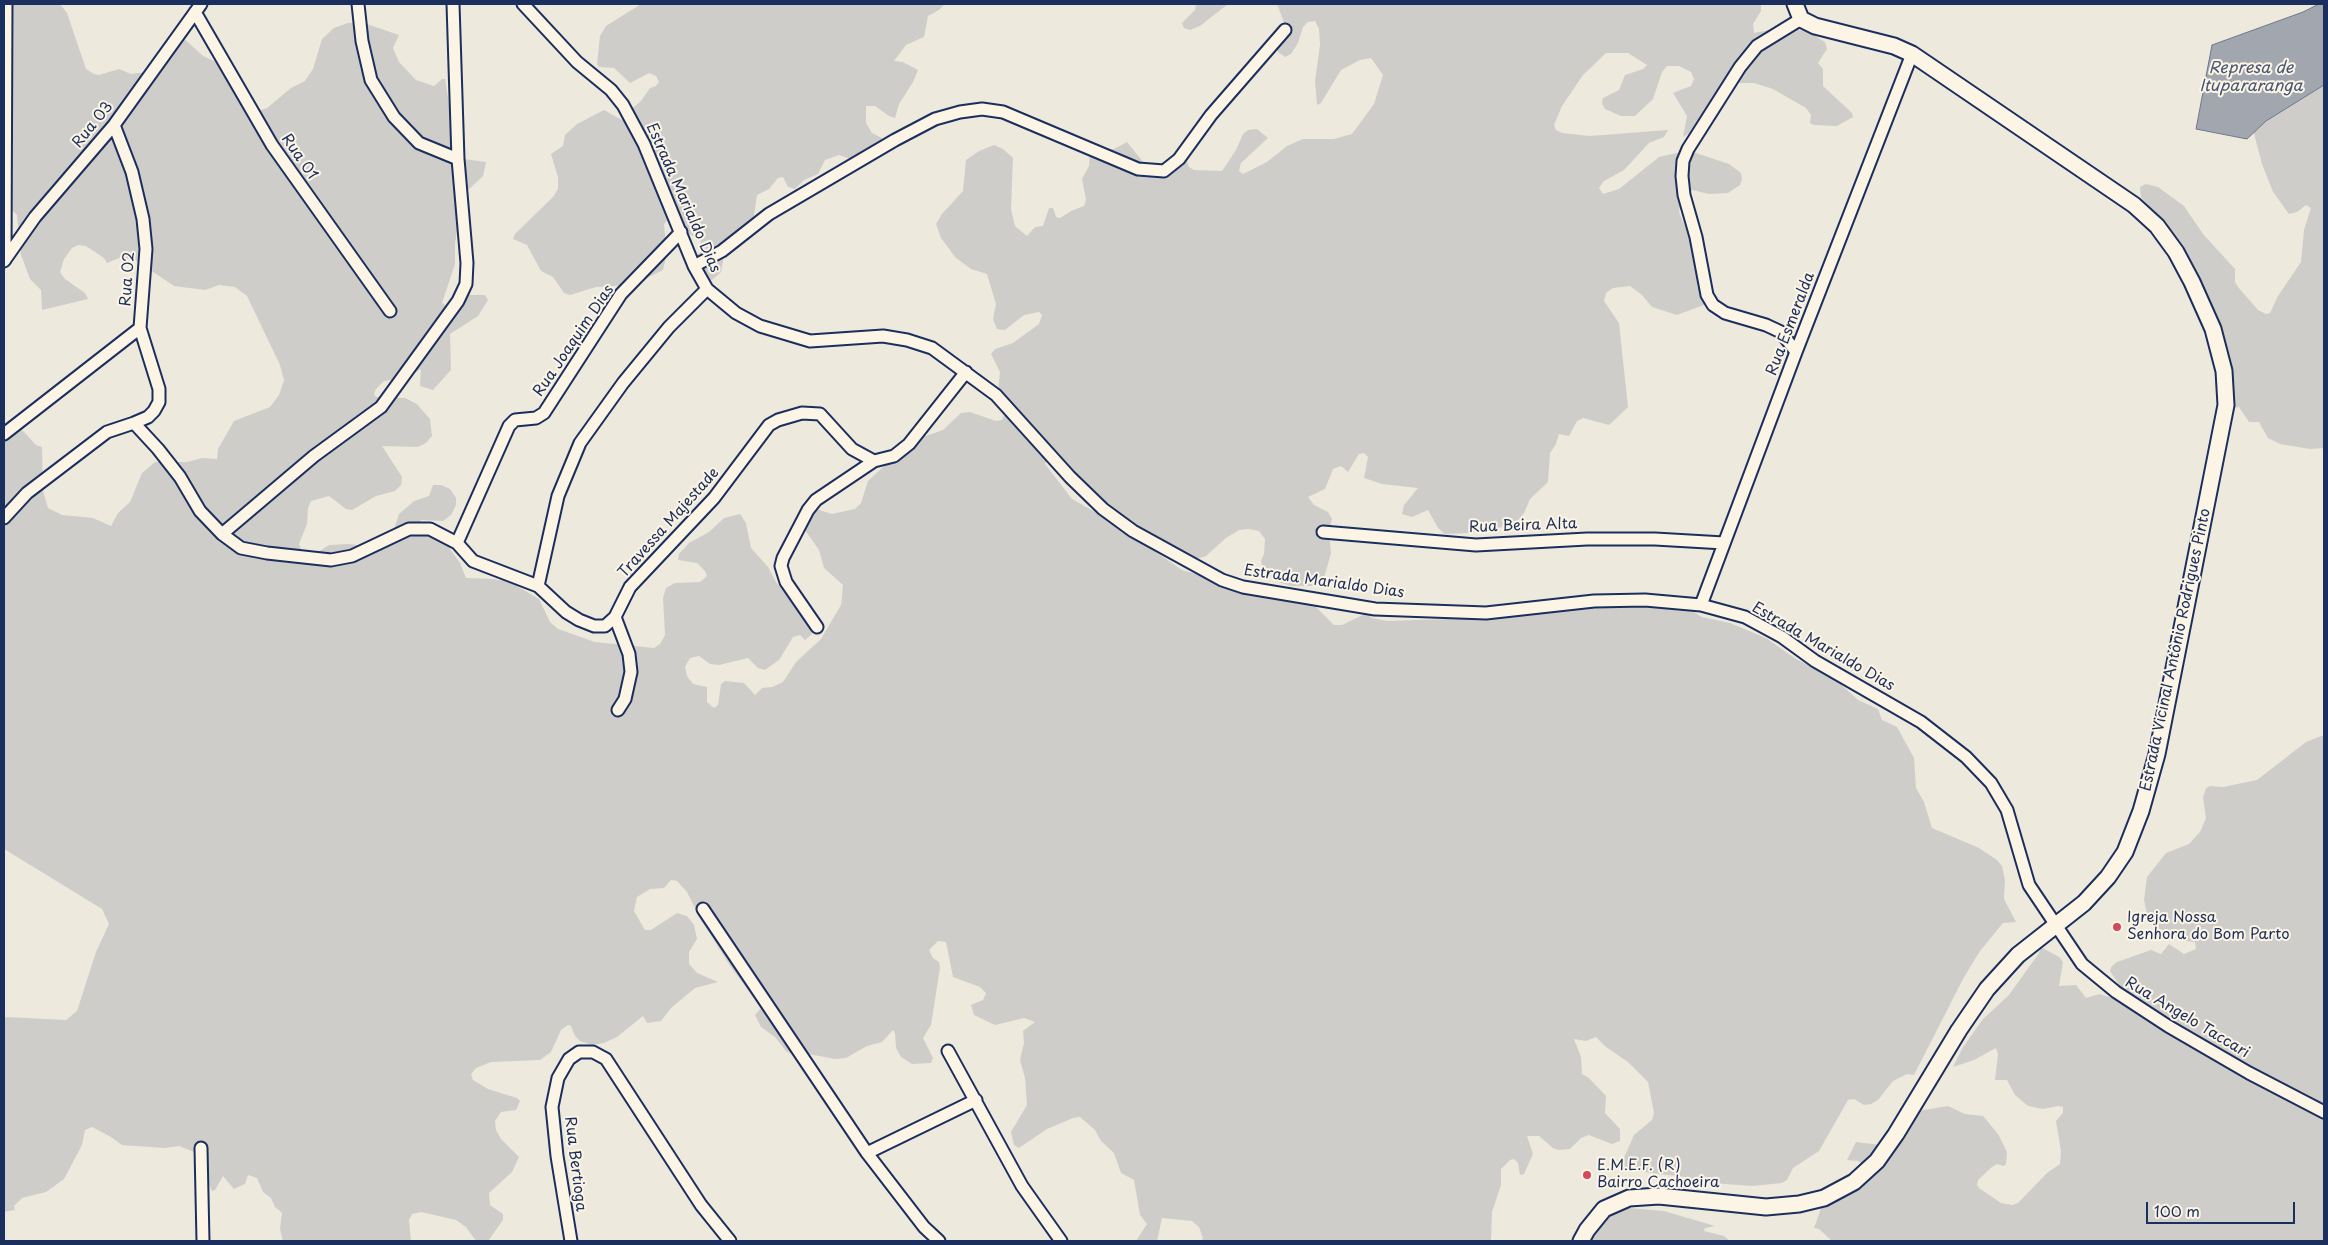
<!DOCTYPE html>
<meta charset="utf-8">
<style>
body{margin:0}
#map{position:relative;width:2328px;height:1245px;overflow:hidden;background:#eee9dd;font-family:"Playpen Sans",sans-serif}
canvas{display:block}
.frame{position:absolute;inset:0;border:5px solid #1b2f5e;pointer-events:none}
.scale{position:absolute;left:2146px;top:1202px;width:149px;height:22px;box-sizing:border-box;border:2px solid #1b2f5e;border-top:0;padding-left:6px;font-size:15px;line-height:18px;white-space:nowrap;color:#1b2f5e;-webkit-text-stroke:4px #fcf5e5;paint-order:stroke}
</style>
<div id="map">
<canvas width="2328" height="1245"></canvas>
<div class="frame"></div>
<div class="scale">100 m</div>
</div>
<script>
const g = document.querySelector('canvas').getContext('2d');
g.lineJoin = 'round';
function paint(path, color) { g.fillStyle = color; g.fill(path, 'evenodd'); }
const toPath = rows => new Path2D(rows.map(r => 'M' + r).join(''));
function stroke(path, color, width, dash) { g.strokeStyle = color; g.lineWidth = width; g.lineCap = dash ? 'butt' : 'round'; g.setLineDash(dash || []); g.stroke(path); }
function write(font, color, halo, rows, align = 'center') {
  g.font = font + ' "Playpen Sans",sans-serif'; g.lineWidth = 4; g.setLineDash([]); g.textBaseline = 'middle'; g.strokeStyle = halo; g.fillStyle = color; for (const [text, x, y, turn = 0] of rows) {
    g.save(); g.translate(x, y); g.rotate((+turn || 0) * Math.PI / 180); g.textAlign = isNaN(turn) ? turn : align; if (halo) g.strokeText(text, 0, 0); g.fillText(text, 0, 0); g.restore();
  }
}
const green = toPath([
 [4,4,60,4,67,13,86,69,94,74,99,75,119,69,131,74,146,72,180,35,203,56,216,62,228,72,252,113,267,108,291,88,305,81,313,69,322,39,334,28,348,23,364,23,399,35,393,48,399,62,416,80,434,86,442,79,445,79,450,110,452,151,463,159,486,162,483,176,468,190,461,204,455,244,455,264,442,303,445,305,455,297,464,295,485,295,488,300,478,316,450,334,451,370,433,390,420,386,421,369,405,378,384,381,376,389,374,394,376,397,405,398,417,404,430,419,432,436,426,443,418,447,382,446,402,477,401,485,395,491,376,496,352,510,346,509,329,496,311,501,308,508,307,524,299,544,307,563,311,563,321,550,329,545,348,544,377,547,392,535,399,514,414,501,429,496,433,485,441,485,450,489,456,498,456,505,451,515,443,521,421,520,420,522,445,542,460,563,466,578,493,579,510,582,539,599,550,622,558,629,595,642,654,648,660,644,665,635,663,598,666,588,675,583,700,582,707,576,705,571,697,563,678,560,679,554,689,543,709,532,724,518,740,514,746,523,751,548,768,567,776,582,808,624,812,634,805,640,800,635,793,637,779,660,765,670,758,668,748,658,719,665,710,664,699,656,690,658,685,667,687,676,693,684,707,687,707,702,714,708,718,705,721,684,725,681,744,683,755,695,762,688,772,687,783,682,796,662,821,639,841,605,843,585,824,568,819,550,805,530,804,522,809,513,816,509,832,514,855,509,861,503,868,481,895,456,923,437,943,430,961,413,970,412,996,421,1002,420,1005,413,998,392,1000,372,991,354,995,349,1013,343,1039,324,1042,315,1039,312,1024,315,1005,330,997,329,993,319,996,304,987,274,971,269,955,257,941,238,936,224,942,214,963,191,966,160,979,151,994,145,1003,149,1013,158,1011,209,1015,226,1027,236,1035,227,1043,226,1049,208,1053,208,1056,217,1060,218,1071,211,1084,206,1086,200,1082,179,1089,166,1090,153,1092,150,1114,149,1127,142,1144,163,1157,171,1186,158,1189,167,1194,170,1222,171,1236,150,1243,134,1248,130,1257,129,1268,138,1241,163,1239,171,1243,174,1267,162,1287,146,1303,139,1334,139,1352,134,1374,104,1383,75,1371,58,1360,60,1341,70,1321,103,1317,105,1315,81,1320,45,1319,29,1315,21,1308,22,1303,27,1298,43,1291,54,1285,57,1278,52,1277,45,1285,25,1277,4,1761,4,1761,11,1753,24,1754,33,1775,29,1797,29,1810,33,1825,42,1827,49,1818,63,1823,69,1823,86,1852,113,1853,117,1837,126,1814,125,1810,123,1811,115,1806,108,1773,89,1754,83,1728,83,1715,94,1689,133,1683,137,1687,116,1673,93,1691,86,1694,79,1691,72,1679,66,1667,66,1662,72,1653,99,1635,116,1621,116,1605,109,1602,103,1603,98,1619,90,1625,75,1643,69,1647,65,1628,53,1606,53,1583,75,1562,106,1554,125,1556,130,1562,133,1590,136,1668,130,1664,137,1649,143,1624,170,1604,181,1599,188,1603,194,1619,189,1659,157,1681,152,1693,152,1729,164,1741,173,1742,179,1740,185,1728,193,1709,194,1688,189,1681,196,1679,212,1693,246,1709,303,1677,315,1652,307,1642,295,1630,286,1613,288,1606,293,1604,301,1619,323,1628,407,1609,425,1583,418,1577,421,1569,436,1559,434,1556,444,1550,453,1548,482,1530,499,1524,513,1514,525,1469,533,1445,534,1438,528,1428,510,1412,517,1402,514,1404,505,1418,488,1382,484,1364,478,1368,457,1364,453,1359,454,1348,472,1341,466,1333,469,1325,489,1308,497,1314,505,1328,512,1332,519,1329,531,1331,553,1324,578,1313,586,1291,586,1275,581,1263,569,1261,561,1264,554,1265,539,1259,531,1249,529,1239,530,1226,538,1206,556,1200,558,1190,557,1125,521,1051,464,1046,462,1045,464,1072,499,1109,520,1182,570,1237,586,1312,603,1334,625,1342,625,1367,613,1372,618,1387,621,1450,619,1586,595,1583,597,1687,608,1702,617,1730,623,1766,638,1796,659,1835,679,1858,700,1878,709,1882,720,1897,727,1914,758,1916,788,1924,802,1932,828,1979,848,1997,860,2002,866,2005,880,2004,899,2016,922,2003,923,1980,951,1963,979,1914,1075,1907,1074,1893,1081,1878,1100,1871,1104,1864,1105,1854,1099,1848,1100,1819,1151,1793,1168,1787,1180,1782,1183,1752,1186,1699,1182,1685,1177,1619,1169,1634,1135,1652,1120,1654,1113,1648,1082,1628,1062,1606,1047,1596,1037,1586,1041,1574,1039,1581,1057,1582,1074,1589,1078,1606,1096,1605,1113,1620,1129,1620,1141,1612,1144,1589,1135,1581,1138,1570,1149,1559,1150,1553,1148,1539,1136,1527,1136,1533,1154,1524,1174,1520,1175,1518,1163,1514,1159,1510,1160,1501,1169,1501,1185,1492,1212,1491,1241,1201,1241,1203,1238,1199,1227,1192,1221,1162,1218,1157,1241,1136,1241,1147,1224,1140,1215,1134,1180,1121,1173,1114,1153,1101,1141,1095,1130,1080,1117,1073,1118,1047,1129,1019,1148,1014,1145,1011,1132,1027,1105,1025,1078,1020,1060,1024,1043,1023,1031,1035,1022,1024,1018,995,1025,974,1015,971,1005,983,1000,986,993,980,987,953,977,946,942,938,941,929,950,933,958,939,962,940,968,931,1025,923,1038,933,1058,931,1063,912,1064,901,1057,896,1048,895,1033,893,1030,882,1042,867,1046,846,1058,835,1059,809,1054,800,1058,786,1051,775,1037,761,1027,755,1015,761,1008,731,967,701,920,687,892,677,881,671,880,664,888,650,889,637,897,634,911,645,930,651,930,677,913,687,916,694,925,697,939,689,952,689,964,697,973,718,982,695,988,671,1008,661,1021,647,1023,643,1016,617,1037,604,1043,592,1045,580,1041,575,1036,571,1026,568,1025,561,1030,551,1052,540,1060,491,1062,476,1068,471,1074,473,1080,488,1089,517,1098,520,1101,516,1110,501,1112,495,1121,496,1130,501,1139,519,1157,512,1172,489,1193,490,1205,503,1214,503,1220,488,1241,476,1241,466,1227,456,1220,421,1212,412,1214,409,1220,411,1241,283,1241,280,1229,282,1213,275,1207,271,1198,263,1192,257,1178,248,1175,245,1184,234,1189,223,1176,215,1190,212,1191,208,1182,204,1156,179,1146,164,1148,122,1145,111,1137,92,1127,85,1130,82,1145,64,1179,46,1192,22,1198,14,1206,15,1210,4,1212,4,1019,6,1017,66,1020,77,1011,96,952,109,924,102,909,4,849,4,433,15,428,23,431,36,445,42,447,43,491,48,508,62,515,93,518,111,526,118,513,130,502,142,473,155,462,187,462,202,458,217,459,218,449,234,421,270,407,279,395,284,380,280,365,247,296,235,287,219,285,205,290,174,286,134,259,119,258,107,263,104,258,86,246,78,245,72,248,64,259,60,272,65,279,85,293,88,299,42,310,41,290,30,279,21,255,17,215,4,202],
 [641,4,945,4,939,10,928,16,924,37,906,45,894,61,903,62,918,70,913,82,899,104,895,118,889,116,875,106,866,106,866,123,872,133,882,138,880,145,854,160,839,155,825,160,818,174,804,180,795,189,788,187,783,177,778,178,769,189,757,195,753,222,744,232,727,239,721,272,712,280,699,278,689,268,690,261,703,250,700,240,666,221,664,225,667,253,663,270,633,285,596,287,570,295,564,293,553,277,541,271,527,245,513,239,515,234,553,197,558,189,558,177,551,154,563,146,565,135,577,124,604,110,622,120,622,117,641,101,650,88,656,86,659,82,656,76,649,73,630,83,614,68,599,67,597,64,600,36,606,26],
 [1196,4,1228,4,1200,26,1190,30,1184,28,1182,23,1195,10],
 [2324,54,2324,448,2310,449,2280,444,2268,438,2259,422,2249,422,2239,407,2234,408,2225,354,2175,238,2141,197,2140,187,2146,184,2158,187,2184,206,2203,234,2235,269,2235,282,2238,287,2258,310,2266,314,2270,313,2278,296,2301,262,2304,230,2311,208,2306,205,2297,212,2289,214,2273,192,2262,164,2253,130],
 [2324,735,2324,1241,1832,1241,1819,1229,1814,1228,1826,1195,1846,1176,1856,1173,1861,1168,1861,1163,1858,1161,1847,1160,1856,1142,1881,1145,1918,1111,1948,1106,1965,1114,1983,1116,1998,1134,2007,1152,2006,1164,2004,1166,1997,1164,1992,1167,1978,1180,1977,1185,1979,1188,2001,1203,2012,1205,2018,1203,2047,1173,2060,1164,2061,1151,2056,1121,2063,1113,2063,1107,2058,1106,2043,1109,2028,1106,2015,1095,2007,1080,1995,1080,1998,1054,1996,1048,1974,1060,1953,1067,1963,1047,1983,1019,2009,995,2039,953,2041,947,2059,957,2063,962,2059,986,2076,985,2086,998,2099,994,2119,1000,2129,992,2120,986,2110,971,2111,967,2117,962,2151,950,2161,954,2169,944,2184,954,2196,949,2195,942,2185,941,2173,933,2153,927,2149,923,2144,900,2147,877,2166,853,2189,844,2200,832,2206,818,2203,798,2206,788,2210,786,2223,787,2257,780,2306,742],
 [1629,1208,1664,1211,1715,1226,1705,1228,1704,1231,1724,1236,1730,1241,1588,1241,1594,1231,1616,1210]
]);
const water = toPath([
 [2319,4,2324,4,2324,85,2266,121,2247,139,2196,129,2212,45,2303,12,2319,4]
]);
const minor = toPath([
 [358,4,362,41,371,80,394,117,419,143,458,159],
 [523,4,577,62,611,90,623,105,644,144,694,266,707,289,736,313,760,326,810,341,883,336,907,340,932,348,996,395,1070,477,1103,509,1133,531,1222,580,1243,587,1375,609,1486,613,1594,601,1645,600,1701,605,1745,617,1782,637,1815,661,1921,722,1966,757,1991,783,2007,810,2029,885,2082,964,2116,992,2168,1026,2249,1073,2324,1112],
 [195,12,272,145,390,311],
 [114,125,132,172,143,219,146,249,140,328,159,389,159,402,154,411,148,417,134,423],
 [5,260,6,4],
 [4,261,35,217,114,125,201,4],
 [694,266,722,251,769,214,895,140,935,119,960,112,982,109,1003,112,1138,169,1164,171,1179,159,1211,115,1285,30],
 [1796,352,1781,332,1766,325,1725,313,1713,305,1707,295,1696,237,1684,195,1682,176,1683,161,1688,149,1740,67,1757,46,1801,19],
 [4,434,140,328],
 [4,518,27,493,107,432,134,423,158,449,180,477,200,511,222,534,241,548,267,553,331,560,352,556,409,529,430,529,457,543,473,561,538,586,566,612,579,620,594,626,605,626,615,617],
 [1323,532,1476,545,1587,539,1655,539,1724,543],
 [222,534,314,456,381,407,458,301,466,284,467,263,458,159,453,4],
 [457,543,509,426,515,420,536,418,544,413,621,294,681,232],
 [538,586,558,496,580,443,623,383,669,327,707,289],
 [1701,605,1796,352,1912,54],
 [817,627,786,582,781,566,783,558,808,510,816,500,874,461,894,456,909,444,966,372],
 [618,710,625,699,631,672,629,654,615,617,630,587,714,498,769,425,778,420,802,413,820,414,852,449,874,461],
 [703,909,867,1153,924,1227,939,1241],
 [948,1051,1022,1186,1061,1241],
 [201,1148,203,1241],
 [867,1153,976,1100],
 [571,1241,557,1156,552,1107,558,1078,569,1059,579,1052,593,1052,606,1059,701,1205,730,1241]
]);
const tertiary = toPath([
 [1581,1241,1587,1230,1604,1209,1629,1198,1659,1196,1766,1207,1799,1204,1824,1198,1854,1182,1877,1161,1896,1134,1959,1030,1987,989,2018,955,2084,903,2108,877,2125,852,2141,811,2157,754,2226,405,2224,371,2213,329,2192,282,2176,252,2157,226,2134,205,1912,54,1894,46,1815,26,1801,19,1795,4]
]);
const markers = [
 [2117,927,5,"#d1495b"],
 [1587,1175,5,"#d1495b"]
];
const streetNames = [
 ["Rua 03",93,125,-51],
 ["Rua 01",299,157,55],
 ["Estrada Marialdo Dias",683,198,66],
 ["Rua 02",128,279,-86],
 ["Rua Esmeralda",1791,324,-69],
 ["Rua Joaquim Dias",574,341,-56],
 ["Travessa Majestade",669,523,-48],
 ["Rua Beira Alta",1523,526,-2],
 ["Estrada Marialdo Dias",1324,582,8],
 ["Estrada Marialdo Dias",1823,647,30],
 ["Estrada Vicinal Antônio Rodrigues Pinto",2176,650,-78],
 ["Rua Angelo Taccari",2187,1018,31],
 ["Rua Bertioga",575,1164,83]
];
const poiNames = [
 ["Igreja Nossa",2127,918],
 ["Senhora do Bom Parto",2127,935],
 ["E.M.E.F. (R)",1597,1166],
 ["Bairro Cachoeira",1597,1183]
];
const waterNames = [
 ["Represa de",2251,69],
 ["Itupararanga",2251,87]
];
paint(green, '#cfcdca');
paint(water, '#a2a7af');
stroke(water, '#6c778f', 1);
stroke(minor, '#1b2f5e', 15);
stroke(tertiary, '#1b2f5e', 19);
stroke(minor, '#fcf5e5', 11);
stroke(tertiary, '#fcf5e5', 15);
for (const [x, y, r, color] of markers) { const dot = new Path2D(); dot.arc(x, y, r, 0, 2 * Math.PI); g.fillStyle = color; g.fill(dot); stroke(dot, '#fcf5e5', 2); }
write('15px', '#1b2f5e', '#fcf5e5', streetNames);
write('15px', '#1b2f5e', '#fcf5e5', poiNames, 'left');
write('italic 16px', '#445376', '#fcf5e5', waterNames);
</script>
